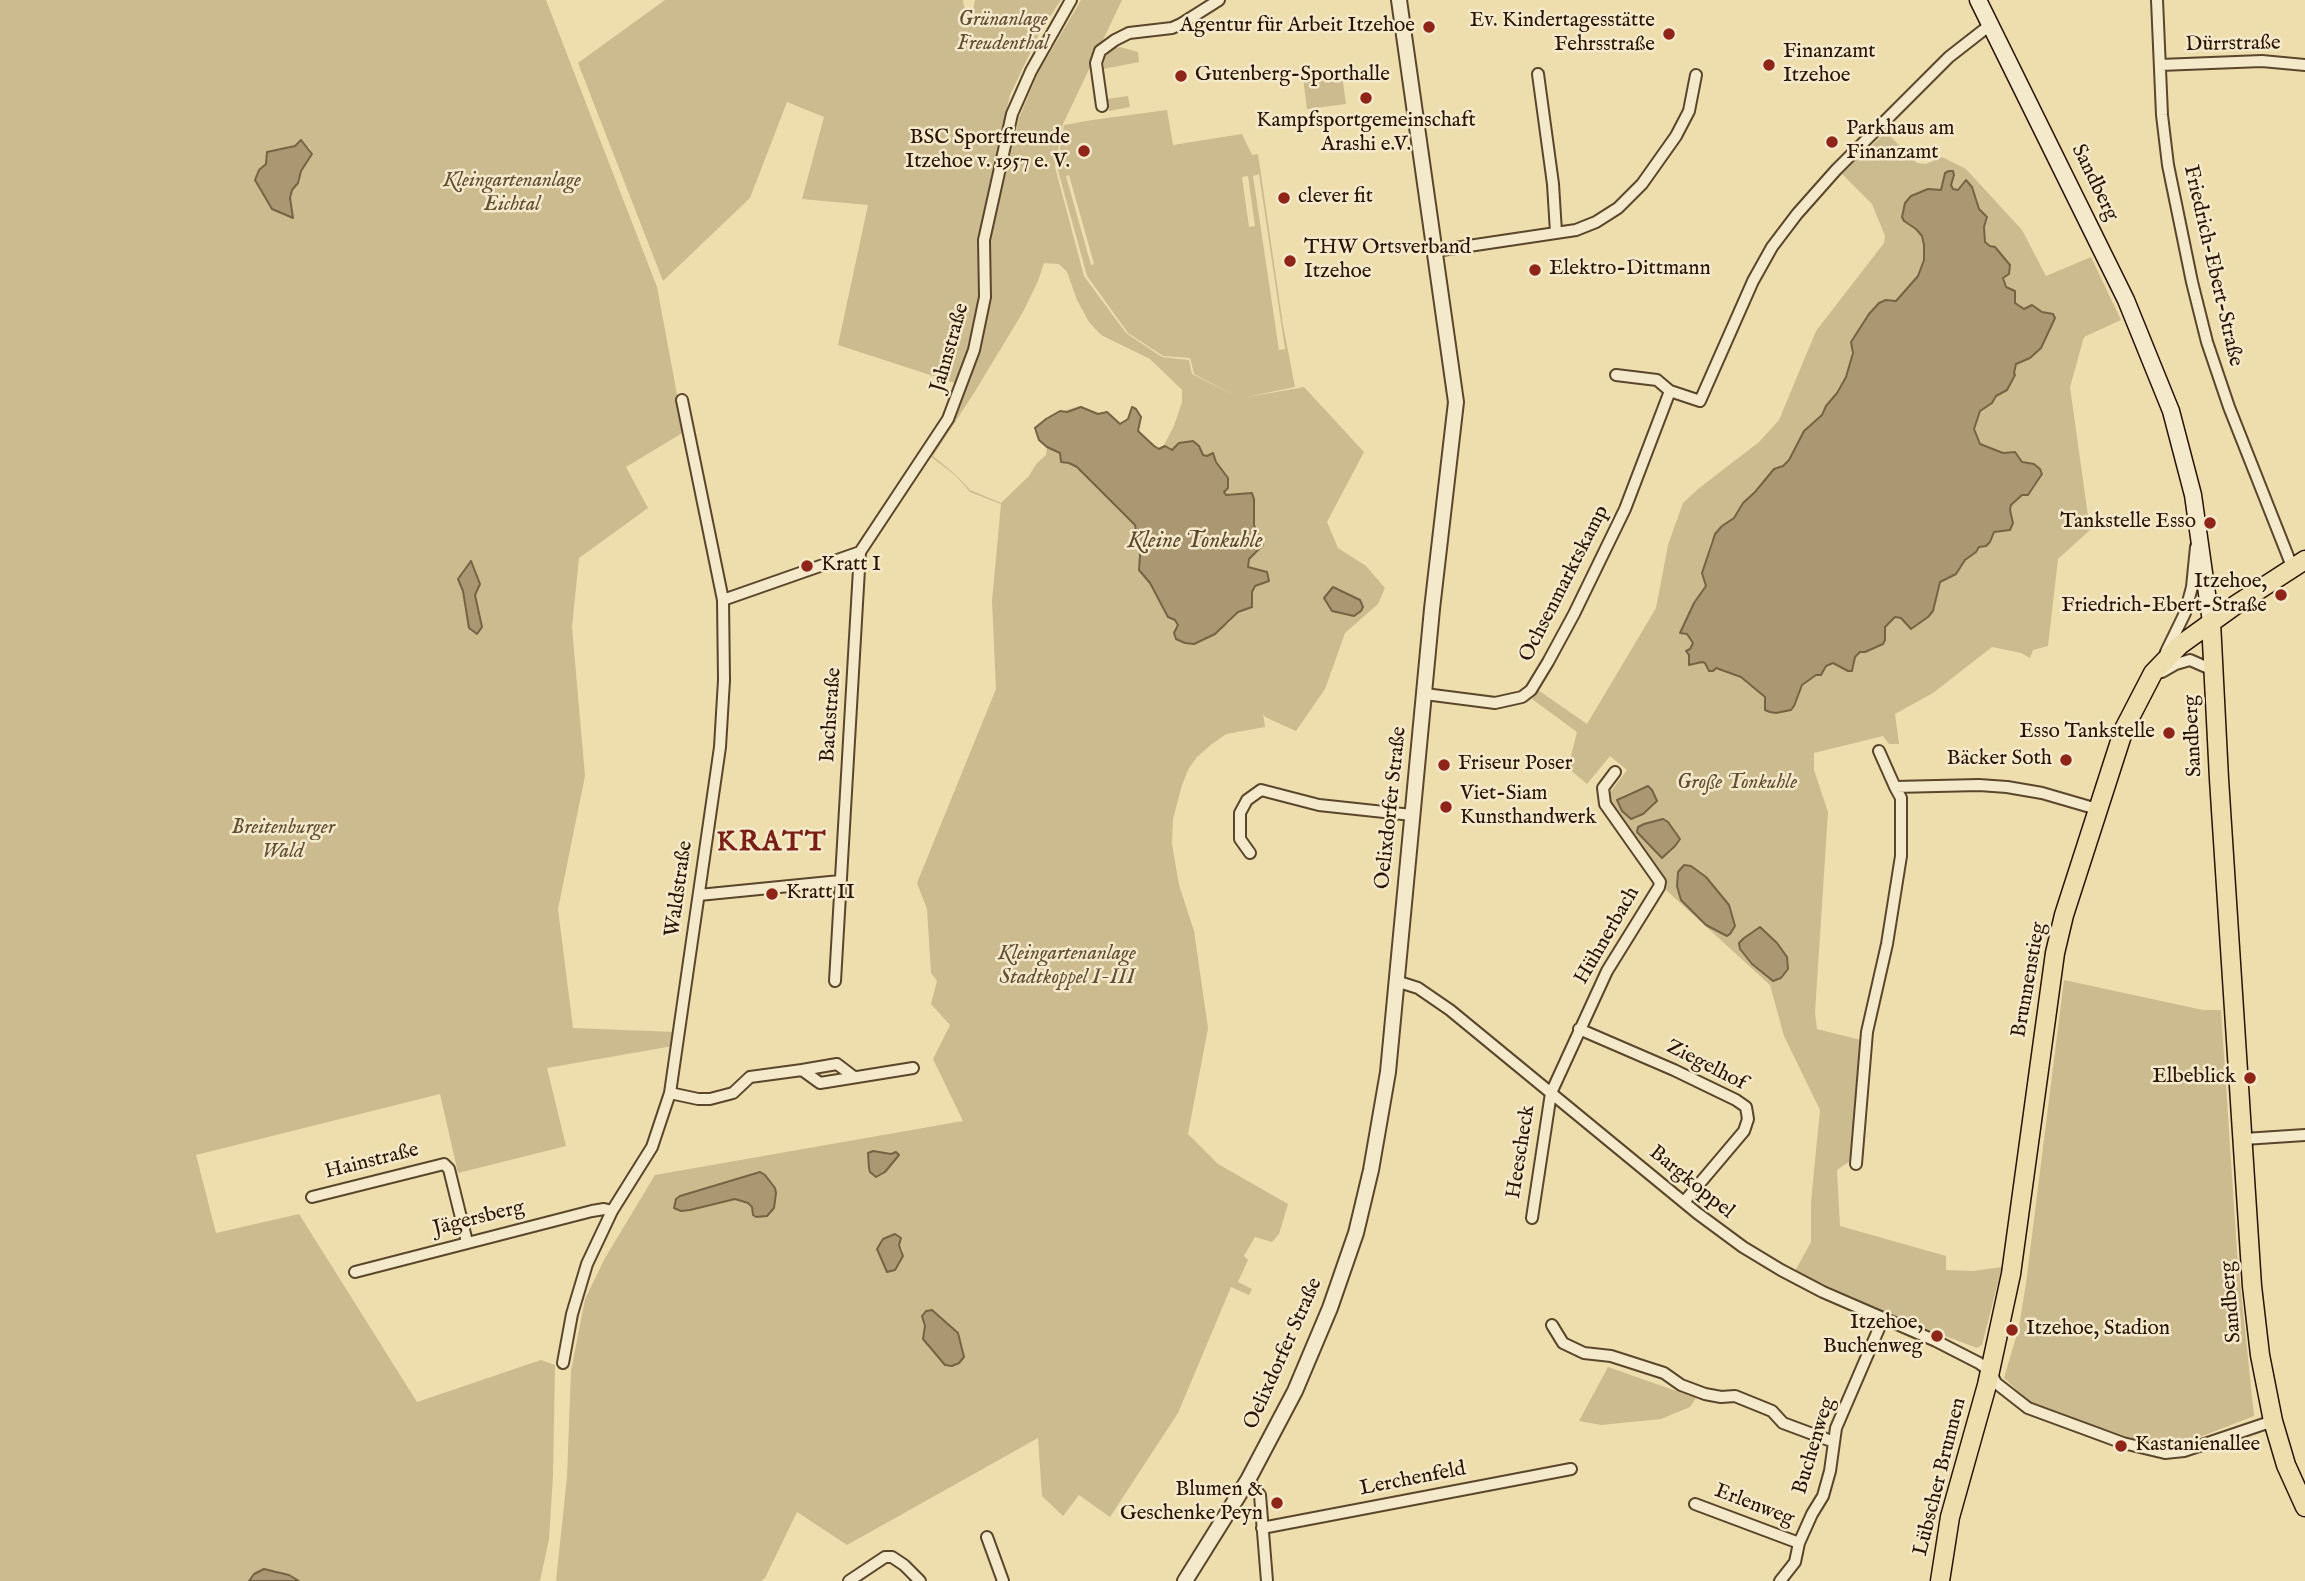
<!DOCTYPE html>
<meta charset="utf-8">
<style>
body{margin:0}
canvas{display:block;background:#eeddad}
</style>
<canvas width="2305" height="1581"></canvas>
<script>
const g = document.querySelector('canvas').getContext('2d');
g.lineJoin = 'round';
function paint(path, color) { g.fillStyle = color; g.fill(path, 'evenodd'); }
const toPath = rows => new Path2D(rows.map(r => 'M' + r).join(''));
function stroke(path, color, width, dash) { g.strokeStyle = color; g.lineWidth = width; g.lineCap = dash ? 'butt' : 'round'; g.setLineDash(dash || []); g.stroke(path); }
function write(font, color, halo, rows, align = 'center') {
  g.font = font + ' "IM FELL English",serif'; g.lineWidth = 5; g.setLineDash([]); g.textBaseline = 'middle'; g.strokeStyle = halo; g.fillStyle = color; for (const [text, x, y, turn = 0] of rows) {
    g.save(); g.translate(x, y); g.rotate((+turn || 0) * Math.PI / 180); g.textAlign = isNaN(turn) ? turn : align; if (halo) g.strokeText(text, 0, 0); g.fillText(text, 0, 0); g.restore();
  }
}
const green = toPath([
 [0,0,546,0,657,287,684,432,626,467,648,508,579,558,572,627,585,776,558,909,573,1028,675,1032,673,1046,547,1068,566,1146,458,1173,440,1094,196,1155,216,1233,299,1214,417,1402,541,1360,555,1365,553,1476,549,1539,540,1581,299,1581,289,1575,274,1570,254,1574,249,1581,0,1581],
 [295,146,309,147,312,154,301,171,298,183,292,190,290,199,293,218,272,209,255,180,259,170,266,164,275,152],
 [458,579,475,594,482,627,469,628,463,591],
 [665,0,963,0,964,7,972,15,975,0,1061,0,1040,32,1010,95,978,238,979,298,969,350,958,384,838,345,868,205,802,199,824,117,787,102,750,198,663,281,578,63],
 [1081,0,1122,0,1063,124,1055,167,1084,276,1126,333,1162,357,1189,360,1192,374,1240,398,1194,374,1190,358,1163,356,1128,333,1087,276,1057,167,1064,125,1092,120,1167,110,1173,145,1242,134,1252,155,1258,154,1283,325,1295,387,1242,398,1304,387,1364,452,1327,522,1338,548,1366,566,1385,588,1378,604,1345,633,1325,689,1296,731,1265,717,1263,713,1265,727,1226,734,1212,744,1197,757,1189,768,1182,785,1173,819,1172,844,1179,885,1194,931,1208,1028,1188,1134,1218,1164,1288,1204,1279,1234,1272,1242,1255,1237,1244,1256,1248,1260,1238,1282,1252,1289,1249,1295,1231,1287,1178,1413,1110,1517,1079,1495,1063,1516,1042,1496,1038,1438,847,1545,797,1512,765,1578,761,1581,556,1581,567,1477,571,1371,585,1299,605,1258,655,1175,963,1121,933,1059,950,1025,931,1004,937,981,931,973,927,909,917,883,996,689,992,601,1001,504,970,492,956,476,930,456,961,399,979,352,992,298,990,241,1019,118,1038,73],
 [1259,174,1285,349,1279,350,1253,176],
 [1069,175,1094,264,1091,265,1066,176],
 [1248,176,1255,226,1249,227,1242,177],
 [1044,263,1059,264,1067,272,1077,300,1089,322,1101,335,1150,359,1182,390,1182,402,1174,426,1164,445,1158,448,1140,434,1138,424,1141,416,1136,408,1132,407,1127,419,1120,423,1107,412,1097,413,1080,406,1053,414,1034,427,1038,440,1047,448,1046,455,1036,464,1029,476,1001,503,970,490,957,476,933,456,974,393,1023,312,1038,281],
 [1081,407,1098,414,1107,412,1120,424,1128,419,1132,408,1141,417,1138,424,1139,434,1154,446,1159,449,1172,450,1184,441,1199,446,1203,455,1215,457,1216,462,1223,471,1225,476,1224,492,1226,495,1252,493,1253,520,1258,530,1254,552,1249,559,1248,567,1257,570,1269,581,1258,585,1253,589,1252,607,1238,612,1229,623,1190,644,1176,639,1178,625,1175,620,1168,617,1150,583,1139,570,1141,555,1135,525,1077,467,1060,453,1047,447,1035,428,1054,414],
 [873,1151,885,1154,899,1155,880,1176,870,1172,868,1153],
 [754,1173,768,1180,775,1188,776,1199,753,1215,752,1207,748,1203,735,1199,690,1210,712,1186],
 [895,1234,903,1251,901,1260,895,1270,887,1272,877,1251,883,1239],
 [926,1311,935,1312,958,1333,964,1357,959,1363,945,1365,923,1339,925,1326,922,1316],
 [1120,47,1138,52,1139,62,1103,69,1105,57,1112,49],
 [1342,75,1346,104,1307,109,1303,78],
 [1128,96,1130,107,1109,111,1107,99],
 [1886,132,1917,163,1926,164,1942,157,1966,169,2022,230,2046,276,2091,257,2121,320,2084,337,2070,387,2090,530,2058,559,2048,646,2033,650,2030,658,2021,653,1992,647,1933,693,1895,714,1899,744,1889,744,1883,736,1814,753,1814,770,1828,812,1815,1013,1817,1029,1861,1040,1850,1161,1837,1170,1840,1226,1946,1256,1946,1270,1973,1271,2002,1267,1982,1345,1977,1348,1895,1317,1795,1271,1811,1242,1811,1202,1820,1110,1784,1036,1770,985,1666,890,1661,875,1607,803,1608,795,1627,770,1610,756,1587,784,1568,768,1577,732,1532,699,1538,690,1587,724,1656,608,1668,545,1683,503,1698,489,1759,442,1779,420,1816,331,1884,243,1885,236,1872,204,1842,174],
 [1945,173,1954,175,1951,186,1953,190,1958,190,1969,183,1972,187,1979,209,1984,213,1987,222,1984,227,1985,242,1995,247,2000,253,2005,275,2004,283,2015,303,2024,309,2032,305,2042,312,2053,314,2045,340,2036,353,2016,364,2007,390,1995,397,1992,403,1980,411,1974,429,1980,444,1988,448,2003,453,2015,452,2022,463,2027,464,2039,480,2032,491,2022,495,2011,505,2010,530,1993,532,1986,546,1979,546,1976,552,1965,560,1956,575,1940,582,1933,611,1906,622,1901,618,1895,617,1890,621,1885,627,1885,640,1883,644,1865,652,1860,652,1855,657,1854,668,1848,671,1833,663,1825,666,1802,685,1794,706,1791,710,1776,713,1757,689,1741,677,1716,668,1713,671,1705,663,1689,661,1689,655,1693,643,1683,625,1694,603,1706,586,1702,573,1711,541,1722,526,1734,518,1743,503,1755,492,1774,469,1783,466,1789,460,1804,431,1822,415,1850,369,1853,339,1859,330,1890,302,1896,301,1918,276,1924,260,1924,245,1922,236,1916,229,1907,223,1902,217,1905,203,1911,196,1928,189,1941,190],
 [1643,787,1655,805,1635,819,1622,796],
 [2064,980,2203,1010,2221,1010,2237,1252,2254,1416,2174,1447,2157,1447,2032,1404,2004,1378,2019,1327,2026,1283],
 [1608,1367,1696,1398,1690,1407,1661,1419,1601,1425,1579,1421]
]);
const water = toPath([
 [301,140,312,154,301,171,298,183,292,190,290,198,293,218,272,209,255,180,259,170,266,164,267,152,295,146,301,140],
 [1949,171,1953,171,1954,175,1951,185,1953,189,1958,190,1966,180,1972,187,1979,209,1987,217,1984,227,1985,242,1990,246,1995,247,2010,265,2009,274,2003,278,2006,287,2015,291,2015,303,2024,309,2032,305,2042,312,2053,314,2055,318,2041,348,2030,358,2016,364,2014,373,2015,375,2007,390,1996,396,1992,403,1980,411,1974,429,1980,444,2003,453,2015,452,2022,462,2034,464,2040,469,2042,474,2028,495,2022,495,2011,505,2010,510,2013,523,2010,530,1994,532,1990,542,1986,546,1979,547,1976,552,1965,560,1956,574,1940,582,1933,611,1928,617,1911,629,1901,618,1895,617,1885,627,1885,640,1883,644,1865,652,1860,652,1855,657,1852,671,1848,671,1833,663,1826,666,1821,675,1816,675,1802,685,1794,706,1791,710,1776,713,1770,712,1765,710,1765,697,1741,677,1716,668,1713,671,1709,671,1705,663,1702,662,1689,665,1689,655,1686,651,1690,649,1693,643,1687,634,1680,633,1694,603,1706,586,1702,573,1715,534,1722,526,1734,518,1743,503,1755,492,1774,469,1783,466,1789,460,1804,431,1822,415,1826,406,1837,393,1846,377,1853,353,1851,342,1869,314,1879,303,1886,300,1896,301,1918,276,1924,260,1924,245,1922,236,1916,229,1904,221,1902,217,1905,203,1911,196,1928,189,1941,190,1945,173,1949,171],
 [1081,407,1098,414,1107,412,1120,424,1128,419,1132,407,1136,409,1141,417,1138,431,1154,446,1159,449,1165,446,1172,450,1179,443,1193,441,1199,446,1203,455,1207,456,1213,453,1216,462,1228,478,1228,488,1224,492,1226,495,1252,493,1254,499,1254,525,1263,545,1249,559,1248,567,1267,572,1269,581,1255,586,1252,592,1252,607,1238,612,1215,634,1194,644,1185,643,1176,639,1174,633,1178,625,1175,620,1168,617,1150,583,1139,570,1140,555,1135,525,1077,467,1069,463,1061,462,1060,453,1047,447,1039,440,1035,428,1046,419,1060,411,1067,412,1081,407],
 [471,561,480,584,475,595,482,627,477,634,469,628,463,591,458,579,471,561],
 [1333,587,1360,600,1363,607,1361,611,1354,616,1332,611,1324,598,1333,587],
 [1648,786,1652,790,1657,801,1643,814,1631,819,1622,811,1617,800,1648,786],
 [1663,819,1668,822,1680,839,1675,846,1662,858,1637,832,1638,827,1644,824,1663,819],
 [1684,865,1691,866,1706,877,1729,905,1735,926,1730,934,1727,936,1706,925,1681,900,1677,886,1678,872,1684,865],
 [1760,927,1777,943,1787,957,1788,969,1781,978,1773,981,1752,964,1740,949,1739,943,1744,938,1760,927],
 [873,1151,891,1154,896,1152,899,1155,885,1172,876,1177,870,1172,869,1168,868,1153,873,1151],
 [760,1172,765,1175,775,1188,776,1193,774,1208,767,1216,756,1217,753,1215,752,1207,748,1203,735,1199,690,1210,681,1211,674,1208,676,1199,680,1196,760,1172],
 [895,1234,901,1238,899,1245,903,1256,895,1270,887,1272,877,1249,883,1239,895,1234],
 [932,1310,958,1333,964,1357,959,1363,952,1366,945,1365,923,1339,925,1326,922,1316,926,1311,932,1310],
 [264,1569,289,1575,299,1581,249,1581,254,1574,264,1569]
]);
const minor = toPath([
 [2157,0,2162,115,2168,165,2192,282,2207,342,2229,407,2293,569],
 [2160,65,2262,61,2305,65],
 [1538,74,1553,184,1556,232],
 [1102,106,1096,63,1100,51,1115,40,1129,33,1172,28,1181,24,1219,0],
 [1435,251,1576,230,1596,222,1618,208,1642,184,1676,136,1689,111,1696,75],
 [1616,375,1657,380,1670,391],
 [723,600,860,552,948,419,974,350,985,297,984,240,1012,114,1031,71,1071,0],
 [2166,652,2185,613,2192,587,2196,547],
 [2162,672,2176,664,2190,660,2213,670],
 [1425,694,1495,703,1522,697,1531,690,1548,662,1574,614,1625,509,1670,391,1700,401,1753,281,1772,247,1797,214,1836,170,1949,57,1990,25],
 [1879,751,1895,787],
 [1250,853,1240,839,1240,813,1247,800,1261,790,1319,805,1412,815],
 [699,895,840,881],
 [835,981,860,552],
 [1396,981,1418,988,1450,1010,1697,1213,1743,1247,1781,1270,1823,1292,1936,1341,1979,1363,1990,1371,1996,1383,2028,1408,2123,1443,2165,1453,2184,1451,2273,1421],
 [1579,1029,1674,1070,1736,1100,1746,1107,1748,1119,1744,1131,1684,1202],
 [802,1070,837,1064,854,1077],
 [670,1093,698,1099,710,1099,733,1093,750,1077,802,1070,820,1083,913,1068],
 [2244,1139,2305,1135],
 [1856,1164,1867,1032,1887,944,1901,856,1901,798,1895,787,1979,785,2007,787,2042,793,2097,809],
 [312,1197,444,1164,449,1169,467,1242],
 [1532,1218,1551,1093,1607,971,1659,887,1660,882,1605,804,1603,788,1615,772],
 [355,1272,592,1211,604,1209,612,1211],
 [1552,1325,1563,1343,1584,1353,1611,1356,1664,1373,1681,1385,1705,1394,1721,1397,1735,1396,1772,1411,1783,1423,1834,1442],
 [563,1363,572,1314,587,1264,612,1211,652,1147,670,1093,720,747,724,680,723,600,682,400],
 [1248,1480,1260,1495,1267,1581],
 [1695,1504,1799,1543],
 [1262,1528,1571,1469],
 [987,1537,1003,1581],
 [849,1581,885,1557,892,1557,904,1565,920,1581],
 [1780,1581,1795,1562,1799,1543,1812,1514,1823,1496,1830,1471,1836,1428,1883,1319]
]);
const tertiary = toPath([
 [1185,1581,1248,1480,1295,1391,1330,1308,1356,1233,1371,1170,1388,1072,1432,609,1456,402,1399,0]
]);
const secondary = toPath([
 [1978,0,2126,300,2171,411,2193,495,2211,622]
]);
const primary = toPath([
 [2211,622,2219,779,2252,1286,2260,1355,2273,1421,2286,1465,2305,1507],
 [1940,1581,1950,1517,1987,1385,2011,1274,2055,953,2064,915,2124,729,2153,673,2180,645,2237,604,2305,560]
]);
const markers = [
 [1429,27,7,"#8f2418"],
 [1669,34,7,"#8f2418"],
 [1769,65,7,"#8f2418"],
 [1181,76,7,"#8f2418"],
 [1366,98,7,"#8f2418"],
 [1832,142,7,"#8f2418"],
 [1084,151,7,"#8f2418"],
 [1284,198,7,"#8f2418"],
 [1290,261,7,"#8f2418"],
 [1535,270,7,"#8f2418"],
 [2210,523,7,"#8f2418"],
 [807,566,7,"#8f2418"],
 [2281,595,7,"#8f2418"],
 [2169,733,7,"#8f2418"],
 [2066,760,7,"#8f2418"],
 [1444,765,7,"#8f2418"],
 [1446,807,7,"#8f2418"],
 [772,894,7,"#8f2418"],
 [2250,1078,7,"#8f2418"],
 [2012,1330,7,"#8f2418"],
 [1937,1336,7,"#8f2418"],
 [2121,1446,7,"#8f2418"],
 [1277,1503,7,"#8f2418"]
];
const parkNames = [
 ["Grünanlage",1003,21],
 ["Freudenthal",1003,45],
 ["Kleingartenanlage",512,182],
 ["Eichtal",512,206],
 ["Große Tonkuhle",1737,784],
 ["Breitenburger",283,829],
 ["Wald",283,853],
 ["Kleingartenanlage",1067,955],
 ["Stadtkoppel I-III",1067,979]
];
const poiNames = [
 ["Ev. Kindertagesstätte",1655,22,"right"],
 ["Fehrsstraße",1655,46,"right"],
 ["Agentur für Arbeit Itzehoe",1415,27,"right"],
 ["Finanzamt",1783,53],
 ["Itzehoe",1783,77],
 ["Gutenberg-Sporthalle",1195,76],
 ["Kampfsportgemeinschaft",1366,122,"center"],
 ["Arashi e.V.",1366,146,"center"],
 ["Parkhaus am",1846,130],
 ["Finanzamt",1846,154],
 ["BSC Sportfreunde",1070,139,"right"],
 ["Itzehoe v. 1957 e. V.",1070,163,"right"],
 ["clever fit",1298,198],
 ["THW Ortsverband",1304,249],
 ["Itzehoe",1304,273],
 ["Elektro-Dittmann",1549,270],
 ["Tankstelle Esso",2196,523,"right"],
 ["Kratt I",821,566],
 ["Itzehoe,",2267,583,"right"],
 ["Friedrich-Ebert-Straße",2267,607,"right"],
 ["Esso Tankstelle",2155,733,"right"],
 ["Bäcker Soth",2052,760,"right"],
 ["Friseur Poser",1458,765],
 ["Viet-Siam",1460,795],
 ["Kunsthandwerk",1460,819],
 ["Kratt II",786,894],
 ["Elbeblick",2236,1078,"right"],
 ["Itzehoe,",1923,1324,"right"],
 ["Buchenweg",1923,1348,"right"],
 ["Itzehoe, Stadion",2026,1330],
 ["Kastanienallee",2135,1446],
 ["Blumen &",1263,1491,"right"],
 ["Geschenke Peyn",1263,1515,"right"]
];
const streetNames = [
 ["Dürrstraße",2233,45,-1],
 ["Sandberg",2094,183,64],
 ["Friedrich-Ebert-Straße",2212,266,77],
 ["Jahnstraße",951,348,-74],
 ["Ochsenmarktskamp",1565,584,-63],
 ["Bachstraße",832,715,-86],
 ["Sandberg",2194,736,-93],
 ["Oelixdorfer Straße",1392,808,-84],
 ["Waldstraße",680,889,-82],
 ["Hühnerbach",1608,936,-60],
 ["Brunnenstieg",2030,980,-80],
 ["Ziegelhof",1706,1066,27],
 ["Heescheck",1522,1152,-81],
 ["Hainstraße",372,1162,-14],
 ["Bargkoppel",1691,1183,39],
 ["Jägersberg",479,1219,-14],
 ["Sandberg",2232,1302,-95],
 ["Oelixdorfer Straße",1284,1354,-66],
 ["Buchenweg",1815,1446,-73],
 ["Lübscher Brunnen",1941,1477,-76],
 ["Lerchenfeld",1413,1480,-11],
 ["Erlenweg",1754,1506,21]
];
const waterNames = [
 ["Kleine Tonkuhle",1195,542]
];
const districtNames = [
 ["KRATT",772,844]
];
paint(green, '#cdbb90');
paint(water, '#ab9872');
stroke(water, '#776344', 2);
stroke(minor, '#5a462b', 14);
stroke(tertiary, '#5a462b', 18);
stroke(secondary, '#291300', 19);
stroke(primary, '#291300', 21);
stroke(minor, '#f4e9ca', 10);
stroke(tertiary, '#f4e9ca', 14);
stroke(secondary, '#f4e9ca', 16);
stroke(primary, '#eeddad', 18);
for (const [x, y, r, color] of markers) { const dot = new Path2D(); dot.arc(x, y, r, 0, 2 * Math.PI); g.fillStyle = color; g.fill(dot); stroke(dot, '#f4e9ca', 2.5); }
write('italic 21px', '#624e32', '#f4e9ca', parkNames);
write('21px', '#291300', '#f4e9ca', poiNames, 'left');
write('21px', '#291300', '#f4e9ca', streetNames);
write('italic 23px', '#5d482e', '#f4e9ca', waterNames);
g.letterSpacing = '2px';
write('bold 28px', '#7a1f14', '#f4e9ca', districtNames);
g.letterSpacing = '0px';
</script>
